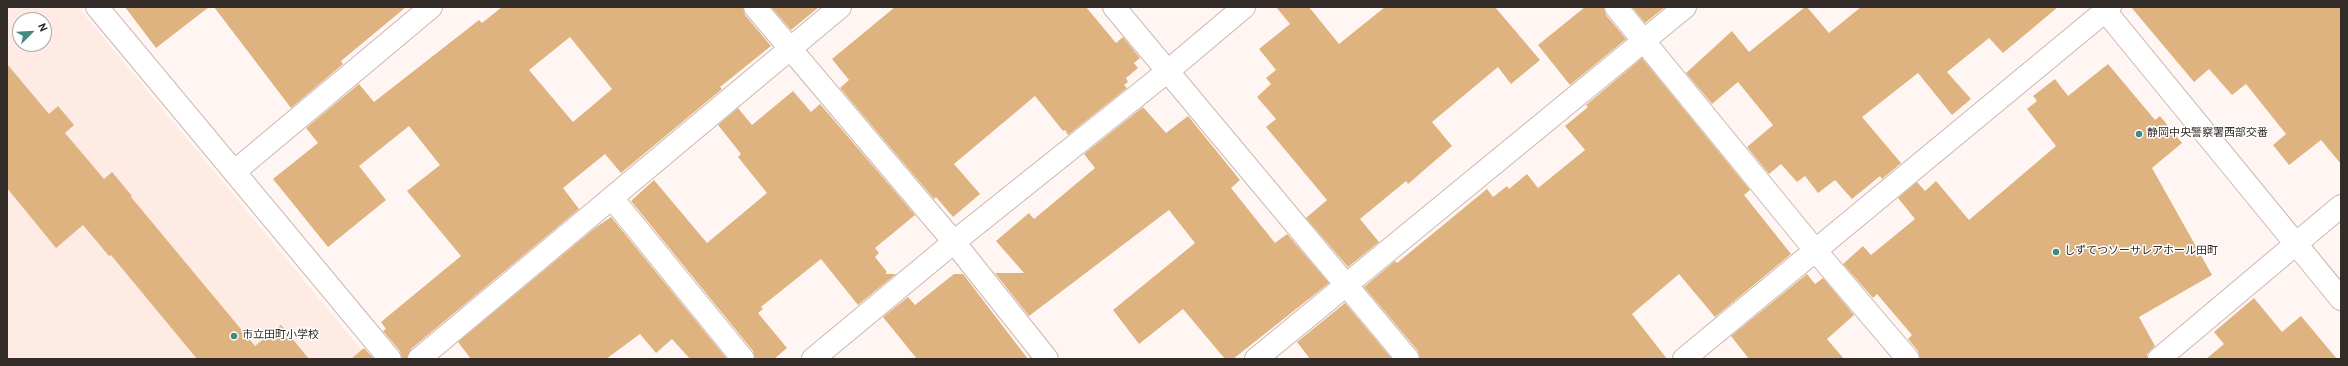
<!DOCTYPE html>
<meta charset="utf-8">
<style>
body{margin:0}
#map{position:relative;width:2348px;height:366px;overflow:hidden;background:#fff6f3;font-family:Overpass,sans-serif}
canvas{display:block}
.frame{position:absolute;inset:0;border:8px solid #332b28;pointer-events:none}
.north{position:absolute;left:12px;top:12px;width:40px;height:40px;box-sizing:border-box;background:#fff;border:1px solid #adaaa9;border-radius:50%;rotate:66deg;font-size:11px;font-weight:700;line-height:16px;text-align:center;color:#332b28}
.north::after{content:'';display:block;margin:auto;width:14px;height:18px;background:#438a82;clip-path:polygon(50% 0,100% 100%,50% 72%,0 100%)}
</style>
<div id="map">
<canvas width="2348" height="366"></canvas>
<div class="frame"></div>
<div class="north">N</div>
</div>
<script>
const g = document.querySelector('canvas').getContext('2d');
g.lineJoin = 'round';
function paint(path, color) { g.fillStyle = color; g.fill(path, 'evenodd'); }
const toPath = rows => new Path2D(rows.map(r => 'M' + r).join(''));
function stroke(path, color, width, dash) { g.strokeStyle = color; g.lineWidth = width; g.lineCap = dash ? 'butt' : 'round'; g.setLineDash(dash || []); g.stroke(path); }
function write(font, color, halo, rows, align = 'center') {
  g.font = font + ' Overpass,"Noto Sans JP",sans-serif'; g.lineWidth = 3; g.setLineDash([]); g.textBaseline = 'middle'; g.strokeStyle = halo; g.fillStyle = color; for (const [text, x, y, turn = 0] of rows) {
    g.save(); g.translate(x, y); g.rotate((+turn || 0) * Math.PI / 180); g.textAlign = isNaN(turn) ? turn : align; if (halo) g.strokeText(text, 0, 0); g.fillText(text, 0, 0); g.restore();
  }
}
const built = toPath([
 [7,7,78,7,369,359,7,359],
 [20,20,44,20,44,44,20,44]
]);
const building = toPath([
 [125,7,209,7,156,48],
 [214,7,406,7,341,61,343,64,291,108],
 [502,7,743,7,745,15,771,46,720,87,722,89,621,173,605,154,563,188,579,209,411,349,407,359,402,359,400,351,383,331,386,329,381,322,461,256,407,191,440,165,409,126,359,166,386,200,328,247,273,179,318,143,306,128,359,84,374,102,479,20,482,23],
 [570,37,612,89,573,122,529,70],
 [771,7,819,7,791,30],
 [895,7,1086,7,1116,43,1123,37,1140,58,1134,63,1138,68,1126,78,1128,82,1124,85,1127,88,1068,135,1065,130,1063,131,1035,96,954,164,980,194,953,217,936,197,934,199,840,88,849,80,832,59],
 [1276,7,1309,7,1339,44,1385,7,1495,7,1540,60,1511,84,1498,67,1432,122,1452,146,1408,184,1406,181,1360,219,1379,242,1348,267,1306,218,1327,200,1266,127,1276,119,1257,97,1271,84,1266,78,1276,70,1259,49,1290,24],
 [1585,7,1604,7,1606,15,1626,39,1570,85,1538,45],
 [1632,7,1665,7,1645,23],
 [1805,7,1807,7,1829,33,1861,7,2058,7,2003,53,1989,38,1947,72,1971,99,1952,115,1918,73,1862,117,1901,163,1882,179,1880,176,1852,199,1835,180,1818,193,1805,176,1797,182,1781,164,1769,174,1747,147,1773,125,1738,82,1712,104,1686,73,1732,31,1749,52],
 [2131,7,2341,7,2341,164,2321,140,2289,165,2273,145,2286,134,2246,84,2232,95,2209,69,2194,82],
 [1642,58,1750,190,1744,195,1791,254,1715,317,1679,274,1632,314,1667,359,1420,359,1418,351,1364,287,1395,261,1397,263,1487,189,1493,197,1507,186,1509,189,1527,174,1538,188,1585,150,1565,126,1588,107,1586,105],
 [7,64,49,114,58,106,74,125,65,133,104,179,112,172,132,196,131,197,255,346,281,325,309,359,197,359,111,255,109,256,83,225,56,248,7,188],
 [2108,64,2155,120,2160,116,2182,143,2152,168,2212,275,2139,317,2155,346,2147,354,2147,359,1920,359,1918,351,1908,339,1912,335,1877,294,1873,298,1843,264,1863,246,1871,255,1915,219,1898,198,1917,182,1925,191,1936,181,1969,220,2056,146,2027,109,2037,101,2033,96,2055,79,2068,96],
 [793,91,811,112,820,104,915,215,875,248,879,253,875,257,887,272,885,274,896,274,858,305,821,259,761,307,763,309,758,313,787,348,774,359,755,359,753,351,631,201,654,180,707,243,767,193,738,157,741,154,718,125,738,108,752,125],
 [1143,107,1166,133,1188,116,1240,180,1231,188,1275,243,1287,234,1329,283,1233,359,1225,359,1183,309,1139,344,1113,310,1195,243,1169,210,1029,316,995,273,1024,273,996,241,1029,213,1034,219,1095,168,1084,154],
 [611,217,727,359,690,359,672,339,656,353,640,334,606,359,471,359,458,342,595,228],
 [954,274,963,274,1028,359,917,359,883,317,908,297,915,305],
 [1807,274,1815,284,1823,278,1854,315,1827,339,1844,359,1749,359,1731,336],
 [2254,298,2282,332,2301,316,2337,359,2206,359,2224,344,2214,332],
 [1345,303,1392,359,1310,359,1297,342],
 [364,348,374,359,351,359]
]);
const minor = toPath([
 [97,7,390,359],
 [755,7,954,242,1047,359],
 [1114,7,1408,359],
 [1616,7,1815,250,1908,359],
 [2102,7,2341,299],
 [234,172,431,7],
 [612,198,743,359],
 [419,359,840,7],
 [813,359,954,242,1168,71,1244,7],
 [1256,359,1685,7],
 [1684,359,2110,7],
 [2159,359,2341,206]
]);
const markers = [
 [2139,134,4,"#438a82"],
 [2056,252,4,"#438a82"],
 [234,336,4,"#438a82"]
];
const poiNames = [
 ["静岡中央警察署西部交番",2147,134],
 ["しずてつソーサレアホール田町",2064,252],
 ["市立田町小学校",242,336]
];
paint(built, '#fdebe4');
paint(building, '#deb37f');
stroke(minor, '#ccb7af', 24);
stroke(minor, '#fff', 22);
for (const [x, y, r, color] of markers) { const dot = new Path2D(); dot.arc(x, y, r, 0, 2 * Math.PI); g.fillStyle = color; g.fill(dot); stroke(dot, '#fff', 1.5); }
write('11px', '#332b28', '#fff', poiNames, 'left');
</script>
